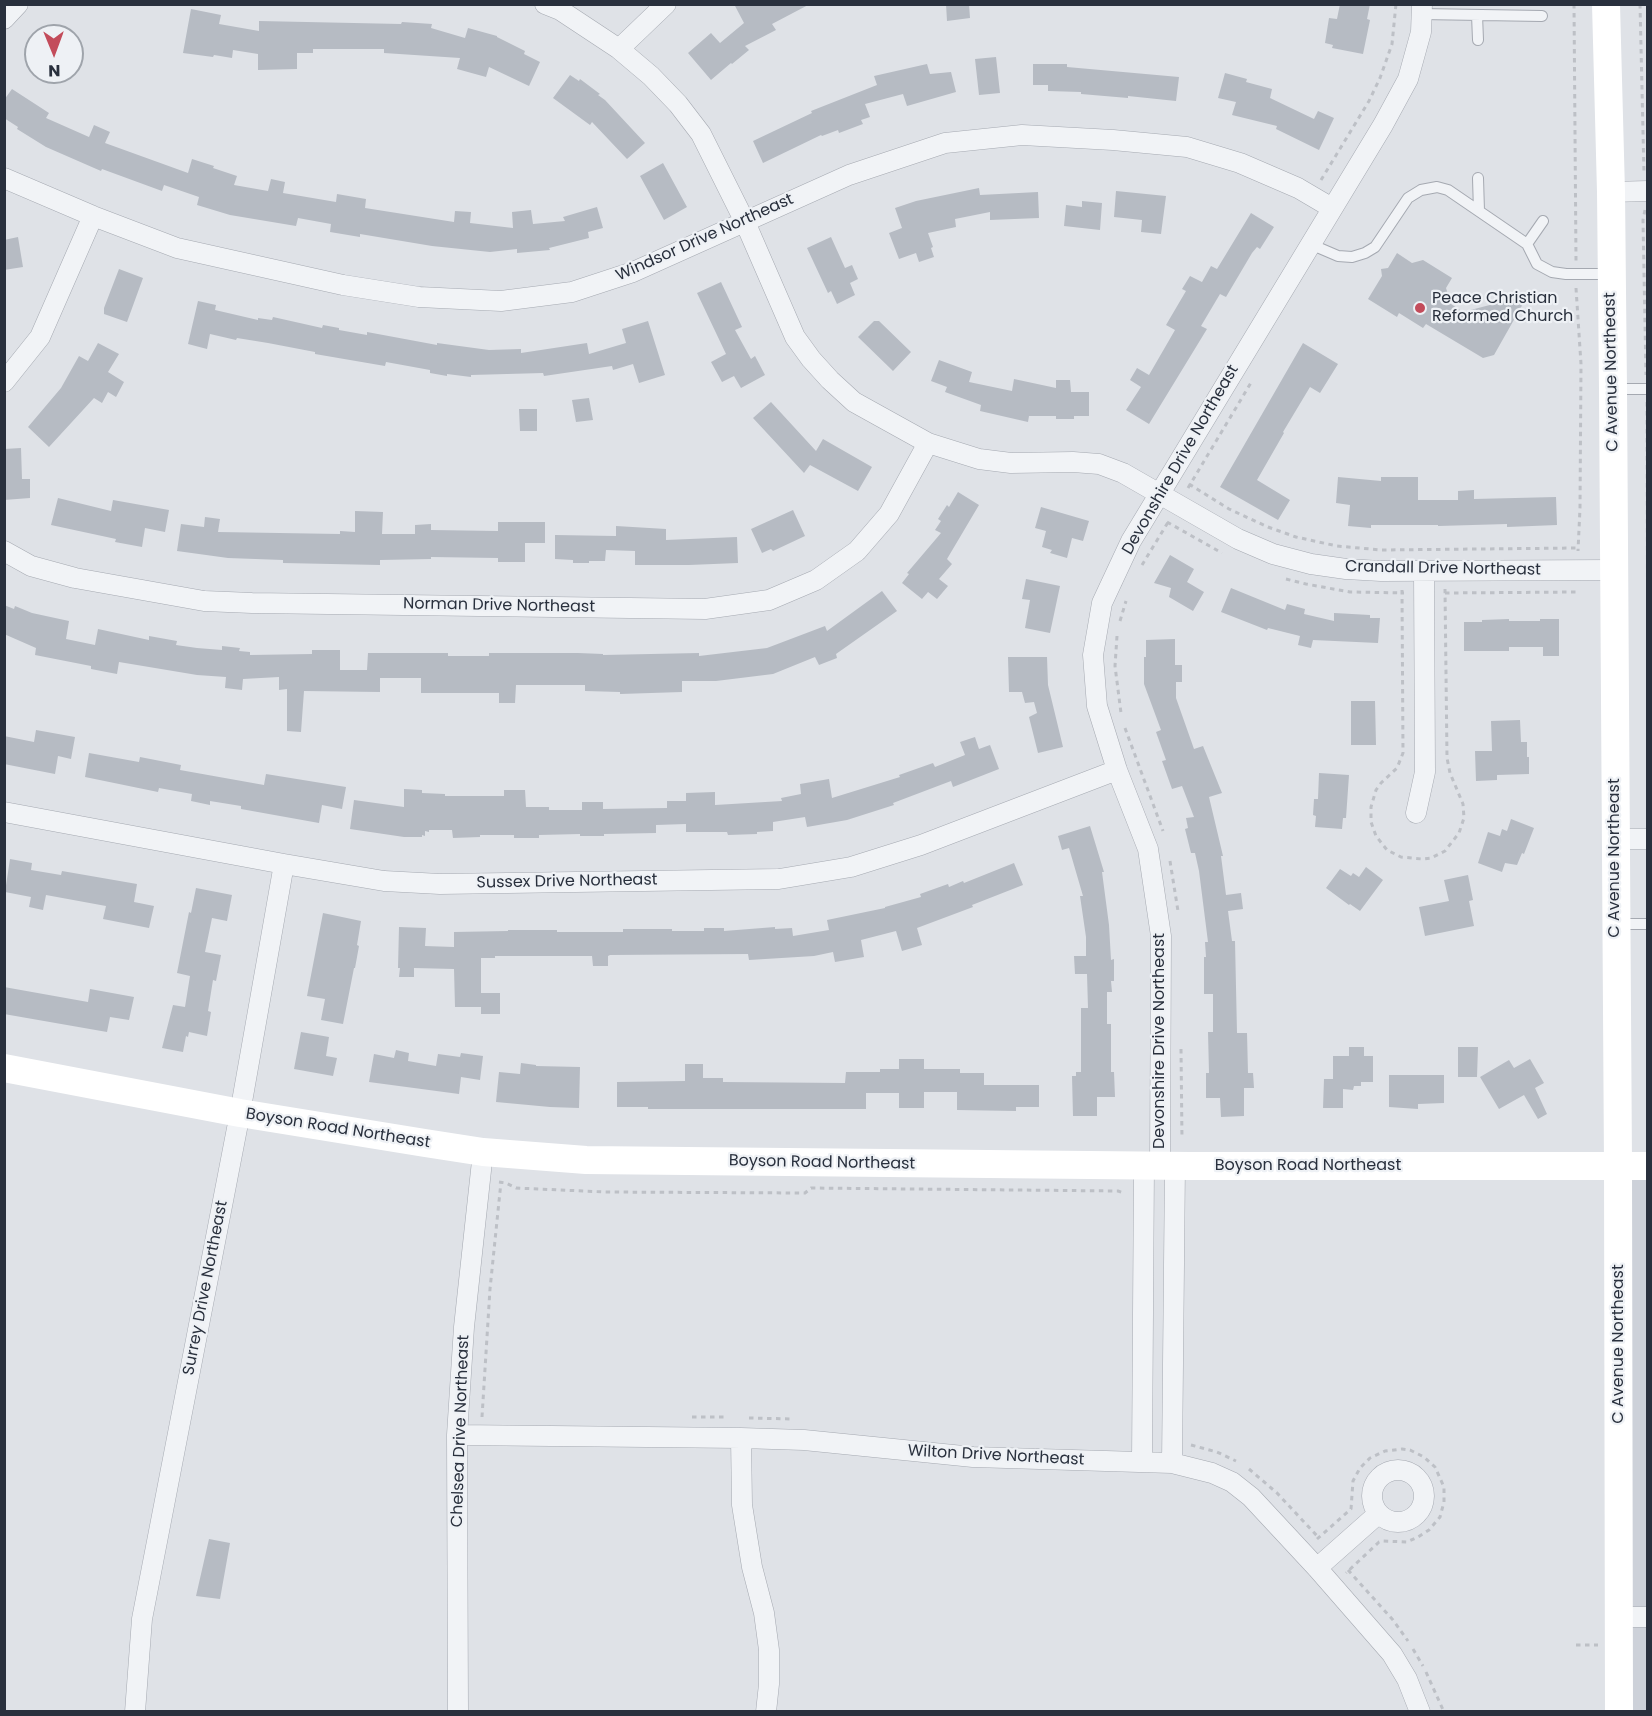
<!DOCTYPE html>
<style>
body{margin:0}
#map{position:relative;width:1652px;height:1716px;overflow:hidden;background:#dfe2e7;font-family:Poppins,sans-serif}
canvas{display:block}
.frame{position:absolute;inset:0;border:6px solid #29303d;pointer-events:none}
.north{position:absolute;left:24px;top:24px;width:60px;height:60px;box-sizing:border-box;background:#eef1f5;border:2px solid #9fa4ab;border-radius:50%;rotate:179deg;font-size:16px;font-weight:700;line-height:24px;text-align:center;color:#29303d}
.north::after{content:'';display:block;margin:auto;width:21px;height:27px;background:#c34c5b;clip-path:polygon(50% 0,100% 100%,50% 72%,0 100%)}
</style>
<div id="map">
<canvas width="1652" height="1716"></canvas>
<div class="frame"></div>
<div class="north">N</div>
</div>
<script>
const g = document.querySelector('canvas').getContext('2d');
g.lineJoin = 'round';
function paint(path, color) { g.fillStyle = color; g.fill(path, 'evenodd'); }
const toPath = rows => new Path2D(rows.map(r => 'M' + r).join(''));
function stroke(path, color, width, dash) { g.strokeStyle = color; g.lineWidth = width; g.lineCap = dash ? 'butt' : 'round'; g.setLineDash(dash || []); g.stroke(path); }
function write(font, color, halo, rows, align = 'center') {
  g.font = font + ' Poppins,sans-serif'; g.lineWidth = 4.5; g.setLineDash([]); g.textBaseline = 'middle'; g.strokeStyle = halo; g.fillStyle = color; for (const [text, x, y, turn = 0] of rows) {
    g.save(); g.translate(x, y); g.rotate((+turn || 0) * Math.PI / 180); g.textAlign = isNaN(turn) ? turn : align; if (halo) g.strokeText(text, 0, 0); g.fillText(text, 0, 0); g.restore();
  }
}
const built = toPath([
 [1618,1165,1647,1166,1647,1711,1619,1711]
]);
const building = toPath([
 [734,4,810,4,772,24,776,30,745,46,749,50,732,64,731,63,711,80,688,53,711,33,720,43,744,23],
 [946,4,969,4,970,18,947,21],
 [1340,4,1370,4,1367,19,1370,20,1363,54,1332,48,1333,45,1325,43,1329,18,1337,19],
 [191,9,221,15,219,24,259,31,259,21,401,24,402,22,432,24,431,28,465,38,468,28,497,36,497,37,525,51,524,54,540,62,529,86,489,67,486,77,457,69,460,58,384,53,384,49,313,49,313,53,297,53,297,69,258,70,258,54,233,50,232,58,214,55,213,57,183,53],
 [996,57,1000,93,979,95,975,59],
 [927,64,930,74,951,72,956,92,907,106,903,94,865,104,870,117,861,120,863,124,839,133,838,130,822,136,821,135,763,163,753,141,812,113,811,111,877,85,874,76],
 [1033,64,1067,64,1067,67,1179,77,1176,101,1128,96,1128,98,1081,94,1081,92,1048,91,1048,85,1033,85],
 [1225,73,1247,79,1246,82,1272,89,1270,98,1314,119,1318,111,1334,118,1319,150,1276,129,1277,126,1232,115,1236,102,1218,98],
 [570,75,579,81,580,79,600,94,598,95,605,100,645,143,627,159,592,122,590,125,553,98],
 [12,89,49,113,46,118,89,137,94,125,110,132,105,143,188,173,192,159,214,166,213,168,237,176,234,185,268,191,271,179,285,182,283,193,336,202,337,194,366,199,365,208,454,222,455,211,471,212,470,223,513,228,512,212,531,210,533,224,565,221,563,217,597,207,603,228,588,232,589,238,549,248,550,250,517,253,517,249,490,252,432,246,360,234,360,237,330,232,331,224,298,218,296,226,230,215,197,205,199,197,164,185,162,191,102,169,101,171,46,147,17,129,18,127,4,118,4,100],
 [663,163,687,207,664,220,640,176],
 [979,188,980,195,1038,192,1039,218,990,220,990,212,955,219,956,227,928,233,933,247,931,248,934,257,919,262,916,253,899,259,889,233,902,228,895,208,916,201],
 [1116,191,1166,196,1161,234,1141,232,1142,220,1114,217],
 [1082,201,1102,203,1100,230,1064,226,1066,205,1082,207],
 [1251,213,1274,227,1260,249,1257,247,1252,253,1226,297,1220,294,1201,326,1207,329,1149,424,1126,410,1141,387,1130,380,1137,368,1149,375,1175,330,1166,325,1186,291,1182,289,1190,276,1202,282,1211,266,1217,269],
 [18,237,23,267,4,270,4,240],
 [831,237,845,268,852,265,858,279,850,283,855,295,837,304,831,291,828,293,807,248],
 [1397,253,1412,263,1423,260,1452,278,1446,288,1451,304,1463,312,1528,295,1494,355,1483,358,1426,324,1423,328,1399,313,1397,317,1368,299,1382,276,1381,269,1388,268],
 [119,269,143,278,127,322,104,314,104,308],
 [721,282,742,327,735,330,751,359,755,356,765,375,741,388,734,376,722,382,711,362,726,354,697,293],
 [198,301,216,305,215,310,258,320,258,318,272,320,273,317,322,328,323,325,339,328,339,330,367,335,367,332,437,345,437,343,489,350,521,349,521,353,587,343,589,354,626,343,622,329,648,321,665,375,639,383,633,364,613,370,612,366,544,376,543,373,471,375,471,377,447,374,447,376,430,373,430,370,386,362,385,366,315,354,315,352,268,343,237,338,236,340,210,334,207,349,188,344],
 [874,321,879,321,911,352,893,371,858,337],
 [98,343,119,354,108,372,124,382,116,397,108,392,102,403,94,398,49,447,28,427,61,388,79,356,88,361],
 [1303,343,1338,364,1320,393,1310,387,1283,432,1284,433,1257,480,1290,500,1278,520,1220,487],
 [939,360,972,372,969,382,1012,391,1014,379,1056,388,1056,380,1070,380,1071,392,1089,392,1089,416,1074,416,1074,419,1056,419,1056,416,1029,416,1028,422,980,411,981,405,945,392,947,387,931,381],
 [589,398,593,420,576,422,572,400],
 [771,402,816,451,823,439,872,467,858,491,810,465,804,473,753,418],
 [519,409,537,409,537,431,520,431],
 [21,448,22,479,30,479,30,498,4,500,4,449],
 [1338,477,1381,481,1381,477,1418,477,1418,500,1458,500,1458,491,1474,490,1474,499,1556,497,1557,525,1507,527,1507,524,1438,526,1438,525,1371,525,1371,528,1348,526,1350,505,1336,503],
 [958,492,979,505,947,559,952,564,939,579,948,586,937,599,928,592,922,599,902,583,909,574,907,573,941,533,935,530,941,521,938,519,947,505,949,507],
 [58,498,111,511,113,500,169,510,165,532,145,528,142,547,115,542,116,539,51,525],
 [1041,507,1089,521,1083,541,1072,538,1067,558,1050,553,1052,550,1042,547,1046,531,1035,528],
 [793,510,805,536,773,551,771,549,762,553,751,529],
 [355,511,383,512,382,534,415,534,415,525,431,524,431,530,498,531,498,522,545,522,545,543,525,543,525,562,498,562,498,558,431,557,431,559,380,560,380,565,283,563,283,560,228,558,177,551,181,524,204,527,205,517,220,519,218,532,340,534,340,531,355,532],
 [616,526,666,529,666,540,737,537,738,563,689,565,635,565,635,551,606,550,605,561,589,561,589,563,573,563,573,560,555,559,555,535,616,536],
 [1170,555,1194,569,1187,582,1204,592,1193,611,1169,597,1171,588,1154,583],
 [1026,579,1060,586,1050,633,1025,628,1030,600,1022,599],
 [1231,588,1285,610,1287,604,1305,609,1304,614,1334,621,1334,613,1370,615,1370,618,1380,618,1378,643,1313,640,1311,648,1298,645,1300,636,1268,628,1267,630,1221,612],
 [882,591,897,611,836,654,837,658,819,665,815,657,773,674,716,681,682,681,682,692,620,694,620,692,585,691,585,685,516,685,515,703,499,703,499,693,421,693,421,678,380,678,380,692,304,691,301,732,287,731,287,689,279,690,279,677,243,679,242,690,225,688,226,677,197,675,119,662,117,674,91,669,91,666,35,655,36,648,4,634,4,605,14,609,15,606,32,613,69,621,66,639,95,645,98,629,149,640,149,636,177,641,176,645,197,648,222,650,222,646,240,648,239,651,250,652,250,655,312,654,312,650,340,650,340,670,367,670,368,653,448,653,448,656,489,656,489,653,578,653,603,654,603,655,699,653,699,656,767,648,825,626,827,631],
 [1509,619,1509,621,1540,621,1540,619,1559,619,1559,656,1543,656,1543,647,1509,647,1509,651,1464,651,1464,622,1482,622,1482,620],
 [1175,639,1175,665,1182,665,1182,682,1176,682,1176,698,1194,749,1203,746,1222,793,1209,797,1223,856,1221,856,1226,895,1241,893,1243,909,1228,911,1232,941,1235,941,1237,1033,1247,1033,1248,1073,1253,1073,1254,1088,1244,1088,1244,1116,1221,1117,1220,1098,1206,1098,1206,1073,1209,1073,1208,1032,1213,1032,1213,994,1204,994,1204,957,1206,957,1205,942,1208,942,1199,871,1195,853,1191,853,1185,829,1188,828,1186,818,1194,817,1182,786,1172,789,1162,761,1166,760,1156,732,1161,730,1144,684,1144,657,1146,657,1146,640],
 [1008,657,1047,657,1048,685,1063,747,1038,753,1029,717,1037,713,1034,702,1025,703,1022,692,1009,692],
 [1351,701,1375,701,1376,745,1351,745],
 [1520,720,1521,742,1527,742,1527,757,1529,757,1529,774,1497,775,1497,780,1476,781,1475,751,1492,751,1491,721],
 [36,730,75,737,71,759,58,756,55,774,4,764,4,736,34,742],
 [975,737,979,749,990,745,999,769,953,787,951,781,893,803,894,805,847,820,807,827,805,817,773,822,773,831,757,832,757,834,728,835,727,832,686,832,686,824,656,825,656,833,604,834,604,836,580,836,580,834,539,835,539,838,514,838,514,835,480,835,480,837,453,838,452,830,429,830,429,832,425,831,425,836,422,835,422,837,404,837,350,829,354,800,404,807,404,789,422,790,422,793,445,794,445,796,504,796,504,790,525,790,526,807,549,807,549,810,582,810,582,802,603,802,603,809,667,808,667,801,686,801,686,793,715,792,715,805,782,801,781,798,801,794,800,784,829,779,832,798,900,777,899,775,933,763,935,767,965,755,960,742],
 [89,753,139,762,140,757,181,765,180,770,264,785,266,774,346,787,342,809,322,805,319,823,241,809,241,806,210,801,210,805,191,801,192,794,159,788,158,792,85,777],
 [1319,773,1349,775,1346,818,1343,818,1342,829,1315,827,1316,816,1313,815,1314,799,1318,799],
 [1511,819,1534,828,1524,854,1522,853,1517,865,1505,863,1502,872,1478,863,1488,832,1500,836,1502,829,1507,831],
 [1090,826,1104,872,1102,872,1109,925,1111,960,1114,959,1114,981,1111,981,1112,992,1107,992,1107,1024,1111,1024,1111,1072,1114,1072,1115,1097,1097,1097,1097,1116,1073,1116,1072,1076,1076,1076,1076,1072,1081,1072,1081,1008,1088,1008,1087,974,1075,974,1074,956,1086,956,1086,937,1080,896,1083,896,1069,848,1062,850,1058,836],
 [10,859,32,863,31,870,61,875,62,871,137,884,134,902,154,906,149,928,103,919,106,906,46,895,43,910,29,907,31,897,5,892],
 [1014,863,1023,885,972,905,973,907,917,928,922,945,902,951,896,931,861,940,864,957,835,962,833,952,814,956,749,960,748,954,610,955,608,956,608,966,593,966,592,956,495,956,495,958,481,958,481,993,500,993,500,1014,481,1014,481,1007,455,1007,454,969,414,968,414,977,399,977,400,968,398,968,399,927,426,928,425,946,454,947,454,932,508,931,508,930,557,930,557,932,623,932,623,929,672,929,672,931,704,931,704,928,724,928,724,931,775,927,775,929,792,928,793,936,829,930,827,920,885,908,885,907,921,897,920,894,948,884,949,887,963,881,964,883],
 [1366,867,1383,880,1360,911,1350,904,1349,905,1326,888,1340,869,1351,876,1353,873,1359,877],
 [1468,875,1473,900,1469,901,1474,926,1425,936,1419,907,1449,901,1444,880],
 [196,888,232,895,227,921,212,918,205,952,221,955,216,981,213,980,208,1011,211,1012,207,1036,189,1032,188,1037,186,1036,183,1052,162,1048,173,1005,185,1007,190,976,177,973,189,912,191,913],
 [323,913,361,921,357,945,359,946,355,968,354,968,343,1024,321,1020,325,999,307,996],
 [4,987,88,1002,90,989,134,997,129,1020,110,1017,107,1032,4,1014],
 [301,1032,329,1037,326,1056,337,1058,333,1076,294,1069],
 [1349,1047,1364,1047,1364,1056,1373,1056,1373,1082,1361,1082,1361,1086,1354,1086,1353,1090,1343,1089,1343,1108,1323,1108,1324,1079,1333,1079,1333,1056,1349,1056],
 [1458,1047,1478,1047,1477,1077,1458,1077],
 [396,1050,409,1053,408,1061,436,1066,438,1054,460,1057,461,1053,483,1056,480,1080,461,1077,459,1094,369,1082,374,1054,394,1058],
 [899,1059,924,1059,924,1069,960,1069,960,1073,984,1073,984,1085,1039,1085,1039,1107,1016,1107,1016,1111,957,1110,957,1092,924,1092,924,1108,899,1108,899,1093,866,1093,866,1109,648,1109,648,1107,617,1107,617,1082,685,1081,685,1064,703,1064,703,1078,723,1078,723,1082,845,1083,846,1072,880,1072,880,1069,899,1069],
 [1530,1059,1544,1083,1535,1088,1547,1114,1538,1119,1524,1095,1499,1109,1480,1077,1509,1060,1514,1068],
 [521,1063,536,1065,536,1066,580,1067,579,1108,550,1107,496,1102,499,1072,520,1074],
 [1389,1075,1444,1075,1444,1103,1418,1104,1418,1109,1389,1107],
 [209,1539,230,1543,220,1599,196,1596]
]);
const path = toPath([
 [1574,4,1576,261],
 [1640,4,1644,174],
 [1321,180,1369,101,1380,78,1392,44,1396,4],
 [1645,210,1643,220,1646,375],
 [1576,288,1581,364,1580,508,1578,551],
 [1647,402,1648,774],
 [1189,484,1229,509,1268,527,1296,537,1337,546,1381,550,1578,548],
 [1188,488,1252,381],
 [1167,522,1222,553],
 [1142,565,1170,519],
 [1286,579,1306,584,1350,592,1404,593],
 [1402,590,1403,753,1397,768,1381,783,1376,790,1371,807,1371,822,1376,836,1387,850,1401,857,1422,859,1431,858,1445,851,1459,833,1464,818,1463,804,1450,773,1447,758,1445,589],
 [1445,593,1578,592],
 [1120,621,1126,601],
 [1117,636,1115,666,1121,713],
 [1125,728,1163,831],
 [1170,861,1178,911],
 [1181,1049,1182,1139],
 [499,1182,506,1183,516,1188,605,1192,805,1193,811,1188,1118,1191,1124,1193],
 [482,1417,490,1289,501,1182],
 [692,1417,728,1417],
 [749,1418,794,1419],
 [1191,1445,1217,1452,1236,1461],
 [1249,1469,1277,1493,1319,1538],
 [1317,1539,1351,1509,1353,1481,1360,1468,1370,1458,1385,1451,1402,1449,1410,1450,1424,1457,1435,1467,1444,1487,1444,1502,1440,1517,1429,1530,1418,1537,1407,1542,1382,1541,1379,1542,1346,1573],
 [1348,1570,1393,1620,1408,1641],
 [1576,1645,1598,1645],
 [1413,1649,1423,1666],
 [1426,1672,1444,1712]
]);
const lane = toPath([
 [1421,14,1542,16],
 [1477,15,1478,40],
 [1478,178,1479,211],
 [1310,244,1338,256,1352,257,1365,253,1375,247,1408,198,1421,190,1437,187,1448,190,1527,244,1537,264,1552,272,1566,274,1611,274],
 [1527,244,1543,221],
 [1615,389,1648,389],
 [1618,924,1648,924]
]);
const street = toPath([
 [545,4,560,10,619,49,651,76,678,104,701,134,745,222,795,337,811,359,830,380,854,402,928,443,979,459,1011,463,1073,462,1099,464,1123,473,1238,539,1273,554,1311,564,1346,569,1381,571,1614,570],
 [4,19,18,4],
 [619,49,666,4],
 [4,178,93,216,177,248,343,285,419,297,501,301,572,292,633,272,849,175,945,143,1022,135,1113,140,1187,147,1240,163,1298,188,1332,208],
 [1611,192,1648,191],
 [4,382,40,337,93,216],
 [4,551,31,566,75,578,204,601,252,603,705,609,769,600,816,580,857,551,889,514,928,443],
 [4,812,284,864,384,881,440,884,779,879,851,867,921,845,1117,770],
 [1416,813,1425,772,1424,572],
 [1616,839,1648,839],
 [1160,1165,1161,936,1148,849,1117,770,1097,706,1093,655,1102,603,1131,541,1383,125,1408,79,1421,32,1422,4],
 [457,1435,741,1438,804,1440,973,1457,1172,1463,1212,1473,1232,1482,1251,1497,1317,1568,1392,1654,1407,1679,1420,1712],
 [741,1438,742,1505,752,1567,764,1613,769,1650,769,1684,766,1712],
 [1142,1462,1144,1165],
 [1172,1463,1175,1165],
 '1372 1496a26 26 0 1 1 52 0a26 26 0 1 1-52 0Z',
 [1317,1568,1378,1514],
 [1619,1617,1648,1617],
 [135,1712,142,1619,240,1113,284,864],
 [458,1712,457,1435,464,1327,483,1152]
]);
const secondary = toPath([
 [1606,4,1611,192,1613,389,1618,1165,1619,1712],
 [4,1068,240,1113,425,1143,483,1152,586,1160,1190,1166,1648,1166]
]);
const markers = [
 [1420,308,6,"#c34c5b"]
];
const streetNames = [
 ["Windsor Drive Northeast",705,238,-24],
 ["C Avenue Northeast",1612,372,-91],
 ["Devonshire Drive Northeast",1181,460,-60],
 ["Crandall Drive Northeast",1443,569,1],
 ["Norman Drive Northeast",499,606,1],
 ["C Avenue Northeast",1615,858,-90],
 ["Sussex Drive Northeast",567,882,-1],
 ["Devonshire Drive Northeast",1160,1041,-90],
 ["Boyson Road Northeast",338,1129,9],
 ["Boyson Road Northeast",822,1163,1],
 ["Boyson Road Northeast",1308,1166],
 ["Surrey Drive Northeast",206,1288,-79],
 ["C Avenue Northeast",1619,1344,-90],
 ["Chelsea Drive Northeast",461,1431,-88],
 ["Wilton Drive Northeast",996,1456,3]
];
const poiNames = [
 ["Peace Christian",1432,299],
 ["Reformed Church",1432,317]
];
paint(built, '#cdd1d9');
paint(building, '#b6bbc3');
stroke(lane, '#a5a9b1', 12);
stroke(street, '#a5a9b1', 21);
stroke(path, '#bdc0c6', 3, [4.5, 4.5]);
stroke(lane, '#f1f3f6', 10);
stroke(street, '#f1f3f6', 20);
stroke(secondary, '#fff', 28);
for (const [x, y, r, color] of markers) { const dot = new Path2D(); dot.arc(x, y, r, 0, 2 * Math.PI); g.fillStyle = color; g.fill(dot); stroke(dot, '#eef1f5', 2); }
write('16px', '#29303d', '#eef1f5', streetNames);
write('16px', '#29303d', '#eef1f5', poiNames, 'left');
</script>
